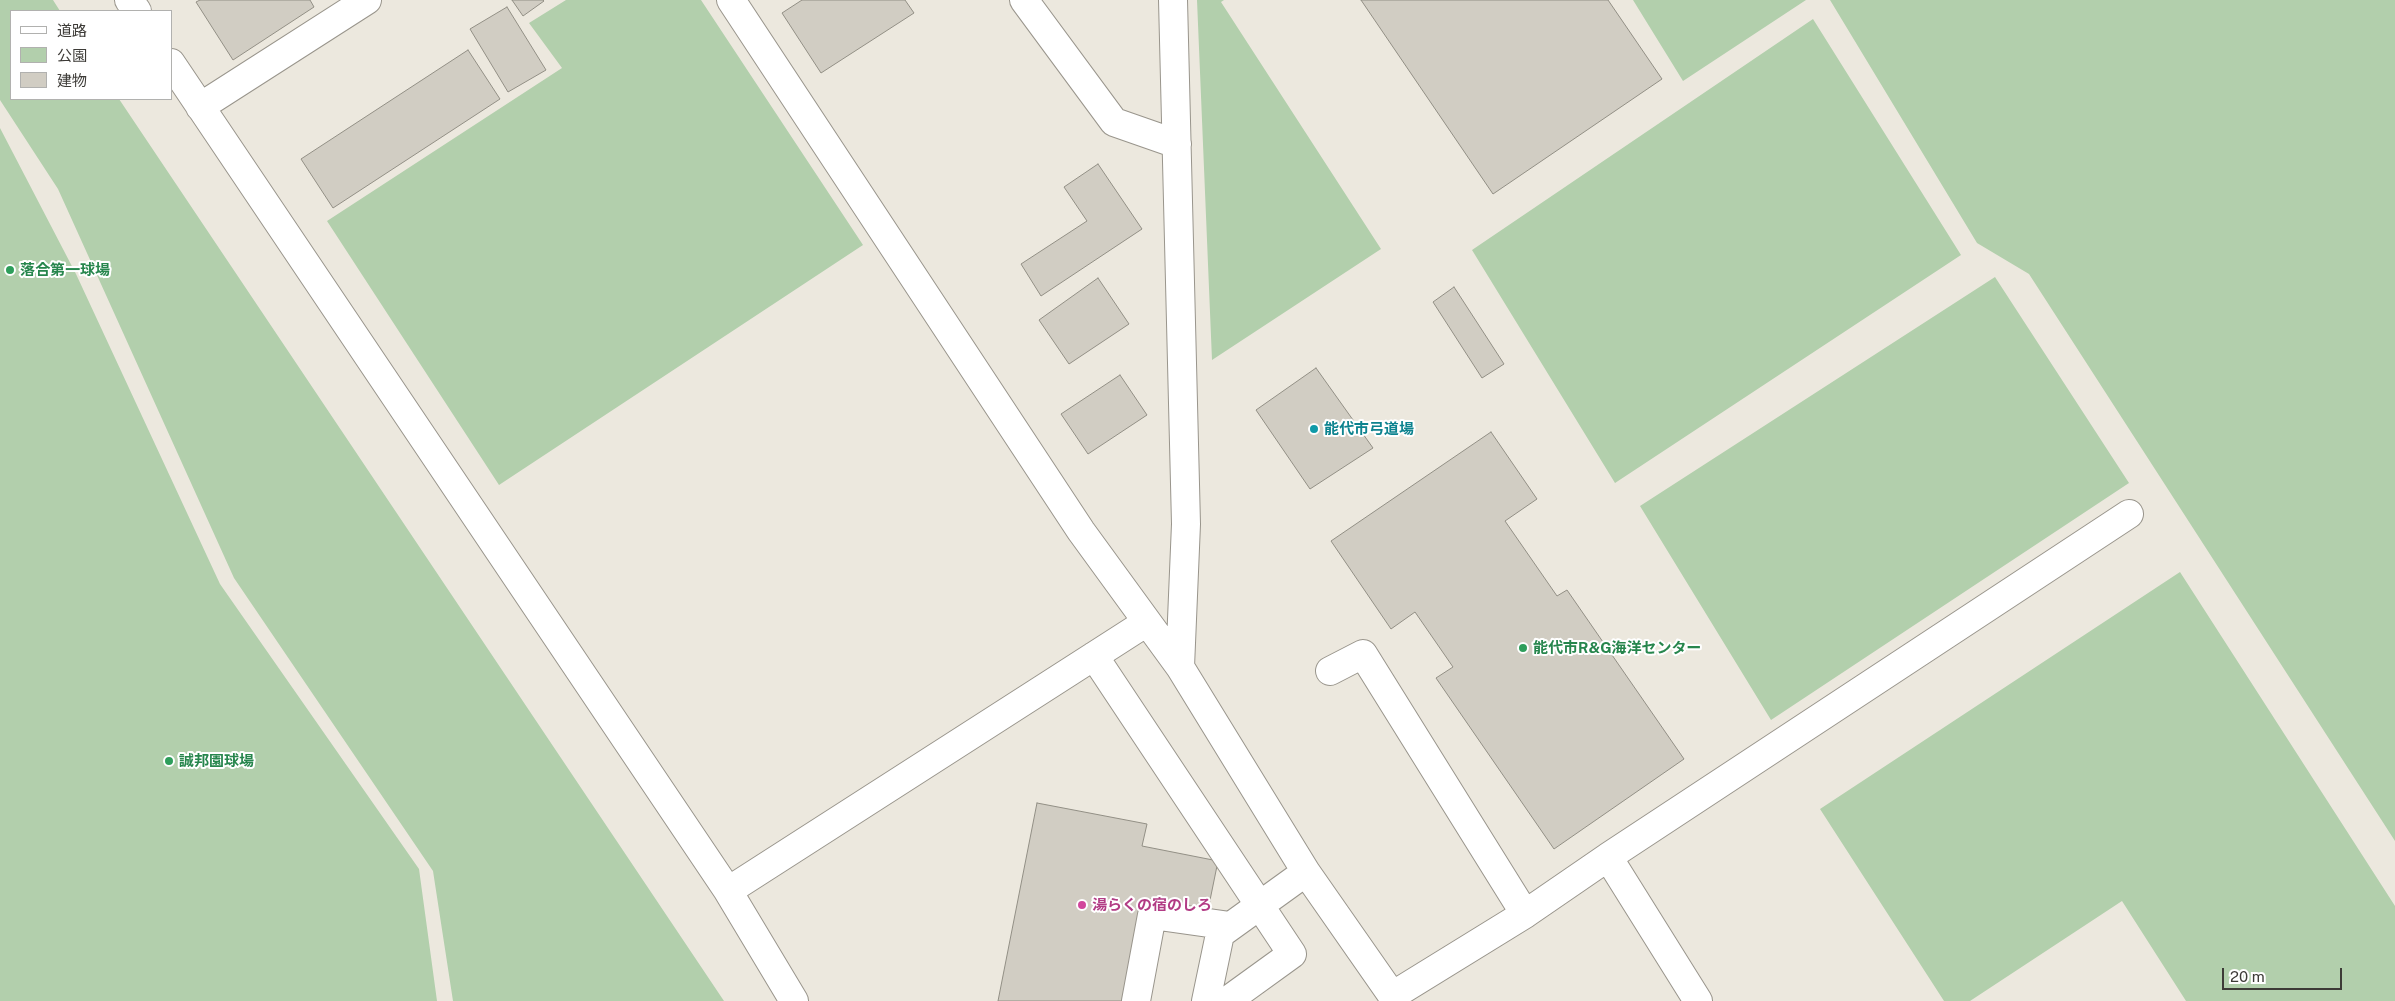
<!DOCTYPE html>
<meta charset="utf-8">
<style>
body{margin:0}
#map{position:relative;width:2395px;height:1001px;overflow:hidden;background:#ece8de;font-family:"Public Sans","Noto Sans JP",sans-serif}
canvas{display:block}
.legend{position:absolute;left:10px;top:10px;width:162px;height:90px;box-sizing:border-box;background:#fff;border:1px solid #b1b1af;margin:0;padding:6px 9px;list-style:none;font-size:15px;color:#3d3b37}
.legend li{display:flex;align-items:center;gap:10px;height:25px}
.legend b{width:25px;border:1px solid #b1b1af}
.scale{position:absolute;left:2222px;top:968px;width:120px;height:22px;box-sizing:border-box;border:2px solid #3d3b37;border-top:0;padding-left:6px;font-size:15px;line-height:18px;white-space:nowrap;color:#3d3b37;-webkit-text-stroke:4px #fff;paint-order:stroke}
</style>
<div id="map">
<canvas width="2395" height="1001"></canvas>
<ul class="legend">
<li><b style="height:6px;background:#fff"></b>道路</li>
<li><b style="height:14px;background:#b2cfac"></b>公園</li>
<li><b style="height:14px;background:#d1cdc3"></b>建物</li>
</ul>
<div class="scale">20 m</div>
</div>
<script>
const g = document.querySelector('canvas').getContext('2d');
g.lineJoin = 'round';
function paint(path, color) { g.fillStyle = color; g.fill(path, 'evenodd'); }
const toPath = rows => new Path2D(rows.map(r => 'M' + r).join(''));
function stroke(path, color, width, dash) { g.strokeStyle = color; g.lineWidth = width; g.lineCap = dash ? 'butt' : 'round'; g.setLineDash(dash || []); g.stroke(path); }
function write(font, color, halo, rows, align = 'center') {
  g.font = font + ' "Public Sans","Noto Sans JP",sans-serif'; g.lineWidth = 4; g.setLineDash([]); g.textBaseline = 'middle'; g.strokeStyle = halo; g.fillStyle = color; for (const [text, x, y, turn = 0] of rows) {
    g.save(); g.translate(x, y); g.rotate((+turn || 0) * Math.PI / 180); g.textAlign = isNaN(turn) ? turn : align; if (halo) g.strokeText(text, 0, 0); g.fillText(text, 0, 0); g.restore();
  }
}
const green = toPath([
 [0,0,53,0,60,11,11,11,11,99,119,99,724,1001,453,1001,433,871,234,578,58,189,0,100],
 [566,0,701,0,863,245,499,485,327,221,562,68,529,23],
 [1197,0,1224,0,1221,2,1381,249,1212,360],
 [1633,0,1806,0,1683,81],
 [1830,0,2395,0,2395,841,2029,274,1977,243],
 [1813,19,1961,255,1615,483,1472,250],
 [0,128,76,274,220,584,419,869,437,1001,0,1001],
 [1995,277,2129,483,1771,720,1640,506],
 [2180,572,2395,906,2395,1001,2186,1001,2122,901,1970,1001,1944,1001,1820,809]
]);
const building = toPath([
 [200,0,310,0,314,7,233,60,196,2,200,0],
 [512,0,543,0,544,1,523,16,512,0],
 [802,0,905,0,914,13,821,73,782,13,802,0],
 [1361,0,1608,0,1662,79,1493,194,1361,0],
 [507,7,546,70,508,92,470,29,507,7],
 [468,50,500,99,333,208,301,159,468,50],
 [1098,164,1142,229,1041,296,1021,264,1087,221,1064,187,1098,164],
 [1098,278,1129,324,1069,364,1039,320,1098,278],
 [1454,287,1504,364,1482,378,1433,302,1454,287],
 [1316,368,1373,448,1310,489,1256,410,1316,368],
 [1120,375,1147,415,1088,454,1061,414,1120,375],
 [1491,432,1537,499,1505,521,1557,596,1567,590,1684,759,1554,849,1436,678,1453,667,1415,612,1391,629,1331,541,1491,432],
 [1037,803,1147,824,1142,846,1218,861,1208,910,1149,899,1129,1001,998,1001,1037,803]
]);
const minor = toPath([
 [129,0,137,11],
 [731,0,1081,531,1180,667,1306,872,1396,1001],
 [1024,0,1114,122,1177,144],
 [1173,0,1186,524,1180,667],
 [171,63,728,891,794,1001],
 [200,107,367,0],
 [1094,656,1292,954,1227,1001],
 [1330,671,1363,654,1525,914],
 [1608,857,2129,514],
 [728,891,1147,622],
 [1392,996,1525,914,1608,857,1698,1001],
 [1136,1001,1152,915,1230,926],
 [1206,1001,1220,934,1306,872]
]);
const markers = [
 [10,270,5,"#2e9e5b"],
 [1314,429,5,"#0f9aa8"],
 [1523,648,5,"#2e9e5b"],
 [169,761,5,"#2e9e5b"],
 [1082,905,5,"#d1479c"]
];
const leisureNames = [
 ["落合第一球場",20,270],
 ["能代市R&G海洋センター",1533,648],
 ["誠邦園球場",179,761]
];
const cultureNames = [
 ["能代市弓道場",1324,429]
];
const hotelNames = [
 ["湯らくの宿のしろ",1092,905]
];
paint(green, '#b2cfac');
paint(building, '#d1cdc3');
stroke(building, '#928f85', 1);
stroke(minor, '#99958c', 30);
stroke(minor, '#fff', 28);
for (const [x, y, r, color] of markers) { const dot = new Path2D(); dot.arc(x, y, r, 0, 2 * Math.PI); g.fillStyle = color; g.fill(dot); stroke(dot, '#fff', 2); }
write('bold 15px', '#27864d', '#fff', leisureNames, 'left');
write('bold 15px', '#0d838f', '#fff', cultureNames, 'left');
write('bold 15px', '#b23c85', '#fff', hotelNames, 'left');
</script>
